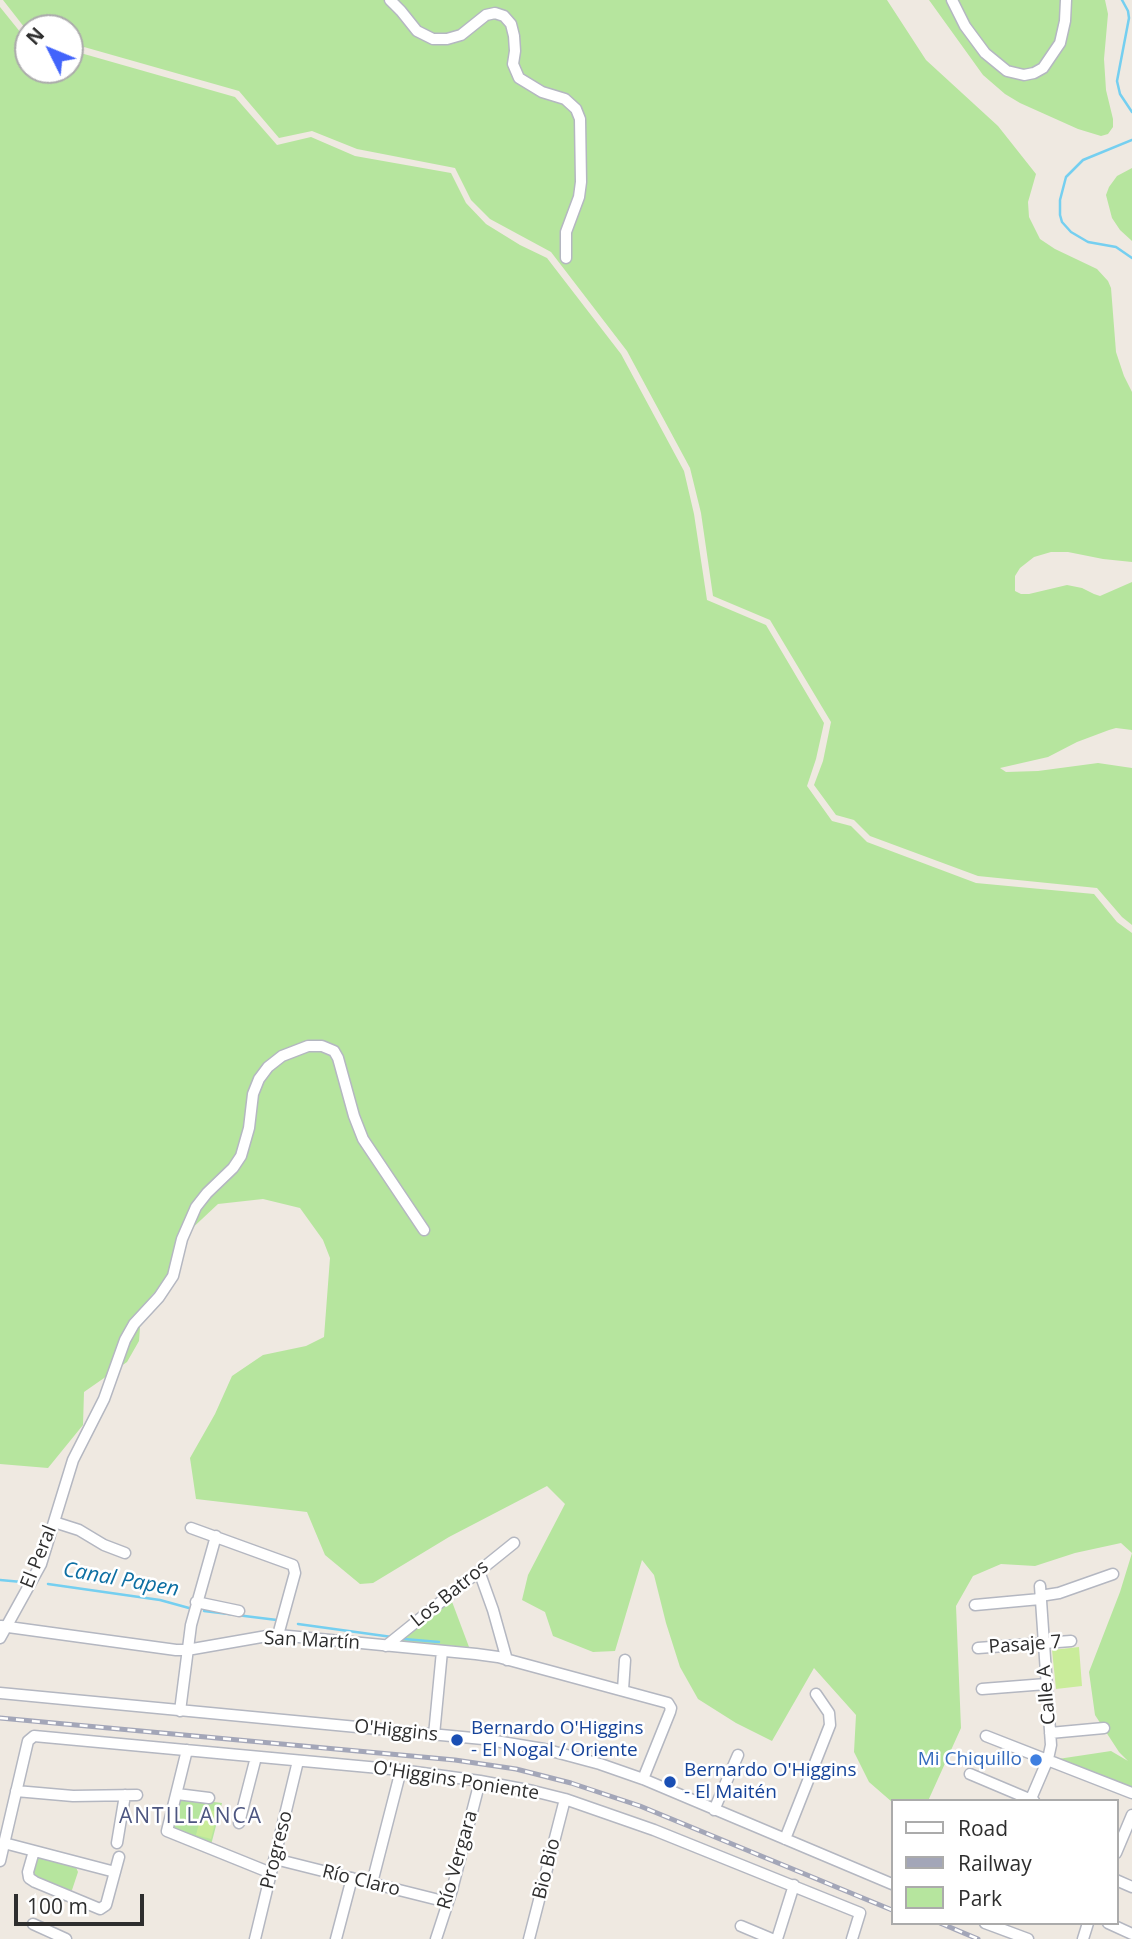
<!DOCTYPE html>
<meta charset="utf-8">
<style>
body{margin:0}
#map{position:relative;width:1132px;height:1939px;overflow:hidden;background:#efe9e1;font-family:"Open Sans",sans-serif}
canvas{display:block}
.legend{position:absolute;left:891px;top:1799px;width:228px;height:126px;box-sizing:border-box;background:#fff;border:2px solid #ababab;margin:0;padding:9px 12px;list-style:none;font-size:21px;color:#2e2e2e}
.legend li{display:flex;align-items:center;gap:14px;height:35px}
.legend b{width:35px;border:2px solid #ababab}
.north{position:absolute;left:14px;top:14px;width:70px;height:70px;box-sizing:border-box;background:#fff;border:2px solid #ababab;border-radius:50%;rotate:313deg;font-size:19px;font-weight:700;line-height:28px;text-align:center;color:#2e2e2e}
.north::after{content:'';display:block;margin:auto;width:24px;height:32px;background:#4264fb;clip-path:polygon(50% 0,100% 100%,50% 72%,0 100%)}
.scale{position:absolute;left:14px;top:1894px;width:130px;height:32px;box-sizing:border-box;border:4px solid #2e2e2e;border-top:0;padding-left:9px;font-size:21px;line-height:24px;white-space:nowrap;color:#2e2e2e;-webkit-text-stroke:5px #fff;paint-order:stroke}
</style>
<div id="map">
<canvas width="1132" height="1939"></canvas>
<ul class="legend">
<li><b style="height:9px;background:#fff"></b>Road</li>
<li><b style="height:9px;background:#a3a6b8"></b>Railway</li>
<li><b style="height:19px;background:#b6e59e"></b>Park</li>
</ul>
<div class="north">N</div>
<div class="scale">100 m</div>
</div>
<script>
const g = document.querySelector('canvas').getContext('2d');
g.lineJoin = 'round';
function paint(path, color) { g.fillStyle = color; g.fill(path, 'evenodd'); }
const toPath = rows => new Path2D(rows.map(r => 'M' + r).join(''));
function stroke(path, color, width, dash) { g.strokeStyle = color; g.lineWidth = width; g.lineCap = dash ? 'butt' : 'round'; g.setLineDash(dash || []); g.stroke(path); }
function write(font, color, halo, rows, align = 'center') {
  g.font = font + ' "Open Sans",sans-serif'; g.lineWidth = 5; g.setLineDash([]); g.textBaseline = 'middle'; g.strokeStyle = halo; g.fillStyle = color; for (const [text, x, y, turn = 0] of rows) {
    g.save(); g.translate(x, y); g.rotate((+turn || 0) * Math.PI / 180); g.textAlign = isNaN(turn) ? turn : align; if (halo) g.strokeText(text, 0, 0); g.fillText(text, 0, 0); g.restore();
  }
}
const green = toPath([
 [3,0,887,0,926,60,998,126,1036,174,1028,202,1029,217,1040,239,1055,249,1097,269,1108,281,1111,288,1116,352,1124,376,1132,392,1132,562,1103,559,1068,552,1051,552,1034,557,1020,568,1015,576,1015,591,1021,594,1029,594,1067,585,1082,588,1094,594,1100,596,1132,582,1132,730,1116,728,1109,730,1077,742,1048,757,1000,768,1006,772,1038,771,1098,763,1132,768,1132,925,1122,917,1097,888,978,876,870,836,854,820,836,815,814,785,823,761,831,722,770,620,713,596,701,513,690,468,627,351,551,252,490,219,471,200,455,168,357,149,312,131,279,138,239,91,70,43,70,28,28,28,28,32],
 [929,0,1105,0,1108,14,1104,59,1106,90,1113,119,1113,127,1108,134,1101,136,1078,129,1020,103,1005,94,983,75],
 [0,7,25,38,28,39,28,70,70,70,70,50,235,97,277,145,311,137,355,156,451,173,466,203,486,224,520,245,547,258,621,354,684,471,694,514,707,600,766,625,824,723,816,759,807,786,832,821,851,826,867,842,976,883,1094,894,1117,922,1132,933,1132,1789,1058,1759,1111,1751,1128,1761,1119,1752,1095,1715,1089,1672,1120,1592,1132,1553,1121,1543,1075,1553,1035,1566,1001,1564,973,1576,956,1606,961,1728,928,1801,892,1802,869,1782,854,1752,856,1715,814,1668,772,1741,736,1723,698,1699,680,1667,666,1623,654,1575,642,1560,615,1651,593,1652,553,1636,545,1612,522,1600,528,1575,565,1504,547,1486,449,1537,373,1583,360,1584,325,1555,307,1512,196,1499,190,1458,215,1414,232,1376,263,1355,306,1346,324,1337,330,1258,323,1240,300,1208,263,1199,218,1204,186,1234,176,1274,152,1295,141,1314,139,1341,127,1362,84,1392,83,1425,48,1468,0,1464],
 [1132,168,1132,241,1120,230,1112,218,1106,195,1109,187,1117,176],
 [451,1599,469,1647,398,1642],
 [182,1798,222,1803,211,1845,171,1829,178,1800],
 [40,1855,75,1865,78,1872,72,1890,68,1891,37,1879,32,1874,37,1857]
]);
const pitch = toPath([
 [1079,1647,1082,1686,1056,1689,1052,1650],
 [203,1808,218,1812,211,1839,196,1835]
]);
const stream = toPath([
 [1122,0,1128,11,1129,18,1117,81,1120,94,1132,112],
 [1132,140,1083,160,1066,177,1060,200,1060,215,1062,222,1071,232,1088,242,1116,247,1132,258],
 [0,1580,22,1582],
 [48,1584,160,1600,189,1608],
 [204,1611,277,1620],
 [298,1624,392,1637],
 [404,1639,439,1642]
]);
const minor = toPath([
 [390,0,401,11,417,31,433,39,447,39,461,35,486,15,495,13,504,16,511,24,514,36,515,51,513,64,519,78,542,92,565,99,576,109,580,119,581,182,579,197,566,232,566,258],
 [952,0,965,26,985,53,1007,71,1024,75,1034,73,1043,68,1060,43,1065,21,1066,0],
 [54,1522,79,1530,104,1545,125,1553],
 [191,1528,293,1565,295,1573,278,1635],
 [479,1571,493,1610,507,1660],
 [1040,1596,1059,1593,1113,1574],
 [196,1602,239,1611],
 [975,1605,1040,1599],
 [1,1626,176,1650,187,1650,267,1636,278,1635,476,1654,498,1657,668,1703,671,1708,670,1712,643,1779],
 [0,1638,41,1564,73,1460,104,1399,125,1340,134,1324,159,1297,173,1276,182,1239,196,1207,207,1193,233,1168,241,1156,249,1128,253,1094,259,1079,268,1067,282,1056,308,1046,322,1046,334,1051,338,1058,354,1116,363,1139,424,1230],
 [386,1646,514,1543],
 [978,1648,1071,1641],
 [982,1689,1046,1684],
 [623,1690,625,1660],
 [0,1693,483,1739,544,1749,600,1764,643,1779,892,1884],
 [180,1711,191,1625,216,1536],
 [1050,1733,1104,1728],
 [434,1735,442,1651],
 [986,1736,1132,1793],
 [187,1750,167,1831,271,1873],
 [970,1774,1034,1801],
 [16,1791,73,1796,137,1795],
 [177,1794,209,1798],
 [1030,1801,1048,1759,1051,1745,1040,1586],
 [714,1810,738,1755],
 [239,1823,256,1757],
 [785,1839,830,1725,829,1713,816,1694],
 [4,1843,115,1872],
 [117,1843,125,1795],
 [34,1851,28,1872,29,1878,35,1882,100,1909,106,1905,119,1857],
 [1116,1853,1132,1815],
 [275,1859,447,1902],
 [0,1861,28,1741,34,1736,401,1770,480,1781,533,1791,565,1799,654,1830,860,1913,852,1939],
 [1116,1880,1132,1887],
 [372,1883,401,1770],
 [985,1923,1028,1939],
 [1108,1923,1132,1934],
 [33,1924,66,1939],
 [741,1926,772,1939],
 [255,1939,298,1761],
 [336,1939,352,1878],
 [436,1939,452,1890,480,1781],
 [529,1939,565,1799],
 [777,1939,794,1885],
 [1083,1939,1088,1923]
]);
const rail = toPath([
 [0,1718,455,1760,516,1769,571,1783,640,1806,892,1910],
 [940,1923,978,1939]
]);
const markers = [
 [457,1740,7,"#1a4fb4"],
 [1036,1760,7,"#3f7fe0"],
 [670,1782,7,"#1a4fb4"]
];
const streetNames = [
 ["El Peral",39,1557,-68],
 ["Los Batros",450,1594,-39],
 ["San Martín",312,1641,3],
 ["Pasaje 7",1025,1645,-4],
 ["Calle A",1047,1695,-95],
 ["O'Higgins",396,1731,6],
 ["O'Higgins Poniente",456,1781,9],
 ["Progreso",277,1850,-76],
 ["Río Vergara",458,1860,-74],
 ["Bio Bio",547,1869,-76],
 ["Río Claro",361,1881,14]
];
const transitNames = [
 ["Bernardo O'Higgins",471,1729],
 ["- El Nogal / Oriente",471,1751],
 ["Bernardo O'Higgins",684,1771],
 ["- El Maitén",684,1793]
];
const shopNames = [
 ["Mi Chiquillo",1022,1760]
];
const waterNames = [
 ["Canal Papen",121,1580,10]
];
const neighbourhoodNames = [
 ["ANTILLANCA",191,1817]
];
paint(green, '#b6e59e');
paint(pitch, '#c9ec9a');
stroke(stream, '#75cff0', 2.5);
stroke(minor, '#b4b7c1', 13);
stroke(minor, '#fff', 10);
stroke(rail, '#a3a6b8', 5);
stroke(rail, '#fff', 2.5, [8]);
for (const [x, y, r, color] of markers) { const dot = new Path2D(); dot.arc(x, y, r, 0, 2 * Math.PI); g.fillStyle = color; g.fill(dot); stroke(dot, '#fff', 2.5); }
write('19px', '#2e2e2e', '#fff', streetNames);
write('19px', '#164399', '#fff', transitNames, 'left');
write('19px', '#366cbe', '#fff', shopNames, 'right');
write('italic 21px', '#0d6fa3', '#fff', waterNames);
g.letterSpacing = '2px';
write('21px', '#4d5680', '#fff', neighbourhoodNames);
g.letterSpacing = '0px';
</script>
